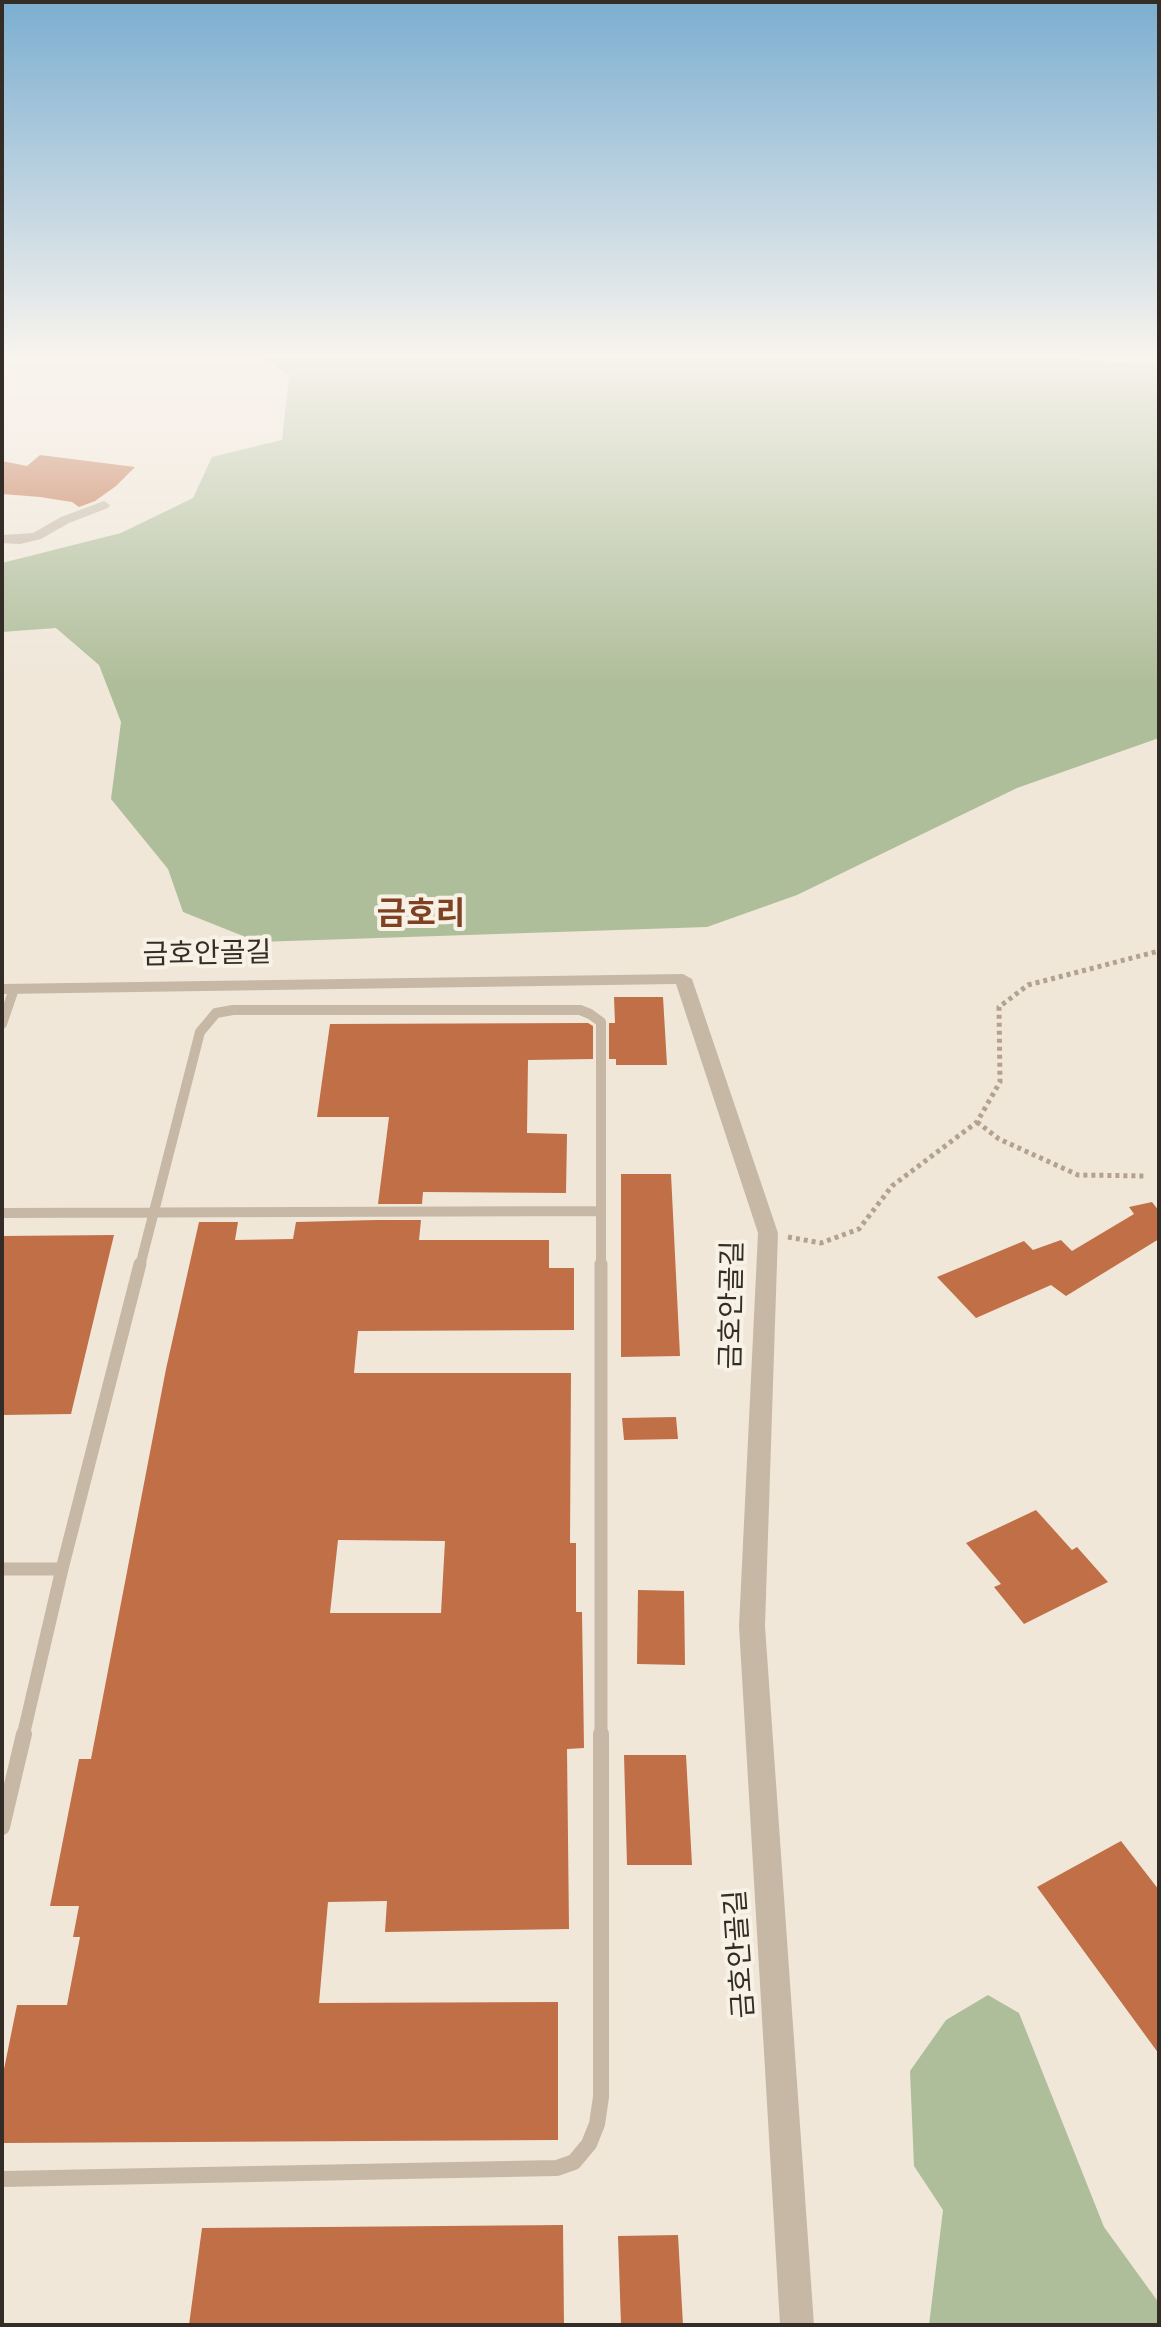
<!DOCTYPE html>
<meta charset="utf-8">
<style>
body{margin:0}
#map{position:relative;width:1161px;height:2327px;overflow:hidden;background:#f0e7d9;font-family:Overpass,sans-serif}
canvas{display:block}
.frame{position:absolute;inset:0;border:4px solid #342c26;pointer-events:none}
</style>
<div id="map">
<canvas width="1161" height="2327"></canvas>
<div class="frame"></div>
</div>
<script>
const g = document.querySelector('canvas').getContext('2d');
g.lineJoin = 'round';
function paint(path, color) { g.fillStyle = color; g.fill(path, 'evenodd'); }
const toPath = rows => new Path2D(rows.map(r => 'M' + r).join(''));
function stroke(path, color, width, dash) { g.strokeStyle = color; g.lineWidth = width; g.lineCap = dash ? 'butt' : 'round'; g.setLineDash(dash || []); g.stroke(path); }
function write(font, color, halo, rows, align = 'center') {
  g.font = font + ' Overpass,"Noto Sans KR",sans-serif'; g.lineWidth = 8; g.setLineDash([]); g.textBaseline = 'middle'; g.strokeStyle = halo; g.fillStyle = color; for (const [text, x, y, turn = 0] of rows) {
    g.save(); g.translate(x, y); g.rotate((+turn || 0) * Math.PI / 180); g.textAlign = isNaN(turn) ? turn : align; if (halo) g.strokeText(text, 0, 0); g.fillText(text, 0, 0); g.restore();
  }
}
const green = toPath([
 [265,358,1061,358,1159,365,1159,738,1017,788,797,895,707,927,258,942,183,912,168,869,111,799,121,722,99,665,56,628,2,632,2,563,121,533,193,498,212,457,282,440,289,376],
 [988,1995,1019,2013,1104,2227,1159,2303,1159,2325,929,2325,943,2210,914,2166,910,2071,946,2020]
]);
const building = toPath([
 [40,455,135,467,116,486,95,501,79,507,72,502,40,497,2,494,2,461,27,466],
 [614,997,663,997,667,1065,616,1065,616,1059,609,1059,609,1023,615,1023],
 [588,1023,593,1026,593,1059,528,1060,527,1133,567,1134,566,1193,423,1192,422,1204,378,1204,389,1117,317,1117,330,1024],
 [621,1174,671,1174,680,1356,621,1357],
 [1152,1202,1159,1211,1159,1239,1066,1296,1051,1285,976,1318,937,1277,1024,1241,1033,1250,1061,1240,1072,1251,1134,1214,1129,1207],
 [376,1220,421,1220,419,1240,549,1240,549,1268,574,1268,574,1330,358,1331,354,1373,571,1373,570,1543,576,1543,576,1612,582,1612,584,1748,567,1749,569,1929,385,1932,387,1901,328,1902,319,2003,558,2002,558,2140,2,2143,2,2079,17,2005,67,2005,80,1937,73,1937,79,1906,50,1906,79,1759,91,1759,166,1369,199,1222,238,1222,235,1240,293,1239,296,1222],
 [338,1540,445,1541,441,1613,330,1613],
 [114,1235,71,1414,2,1415,2,1236],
 [676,1417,678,1439,624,1440,622,1418],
 [1036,1510,1072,1550,1077,1547,1108,1582,1024,1624,994,1587,1001,1584,966,1543],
 [638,1590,684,1591,685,1665,637,1664],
 [624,1755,686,1755,692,1865,627,1865],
 [1121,1841,1159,1890,1159,2054,1037,1887],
 [563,2225,564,2325,189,2325,202,2228],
 [678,2235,683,2325,621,2325,618,2236]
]);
const path = toPath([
 [977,1122,999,1139,1078,1175,1146,1176],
 [788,1237,821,1243,859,1229,892,1186,977,1122,1000,1082,999,1007,1028,985,1159,951]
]);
const serviceFar2 = toPath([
 [2,1024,14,989],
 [2,1213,601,1211],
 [140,1266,200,1032,216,1013,233,1010,580,1010,590,1014,601,1022,601,1266]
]);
const serviceFar1 = toPath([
 [601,1264,601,1736],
 [2,1569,62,1569],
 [23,1736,62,1569,140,1264]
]);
const service = toPath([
 [2,1827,24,1734],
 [2,2179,557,2168,574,2162,589,2144,597,2124,601,2097,601,1734]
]);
const minor = toPath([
 [104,501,110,505,108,508,69,523,41,539,20,544,2,543,2,535,33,533,61,517,104,501],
 [683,974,692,979,778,1233,765,1626,814,2325,780,2325,739,1626,758,1233,676,984,2,994,2,984,683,974]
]);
const streetNames = [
 ["금호안골길",207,957,-1],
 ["금호안골길",735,1305,-89],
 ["금호안골길",743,1954,-94]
];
const quarterNames = [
 ["금호리",421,918]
];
paint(green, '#afbe9a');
paint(building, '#c16f46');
stroke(path, '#b3a290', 5, [4, 4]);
stroke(serviceFar2, '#c7b8a6', 10);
stroke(serviceFar1, '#c7b8a6', 13);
stroke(service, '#c7b8a6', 16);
paint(minor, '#c7b8a6');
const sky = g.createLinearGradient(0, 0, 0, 684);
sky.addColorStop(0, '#7baed0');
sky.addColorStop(0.52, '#f8f4ee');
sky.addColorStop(1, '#f8f4ee00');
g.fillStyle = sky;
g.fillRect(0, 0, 1161, 684);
write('28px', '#342c26', '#f8f1e5', streetNames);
write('bold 32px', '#7f4123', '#f8f1e5', quarterNames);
</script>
